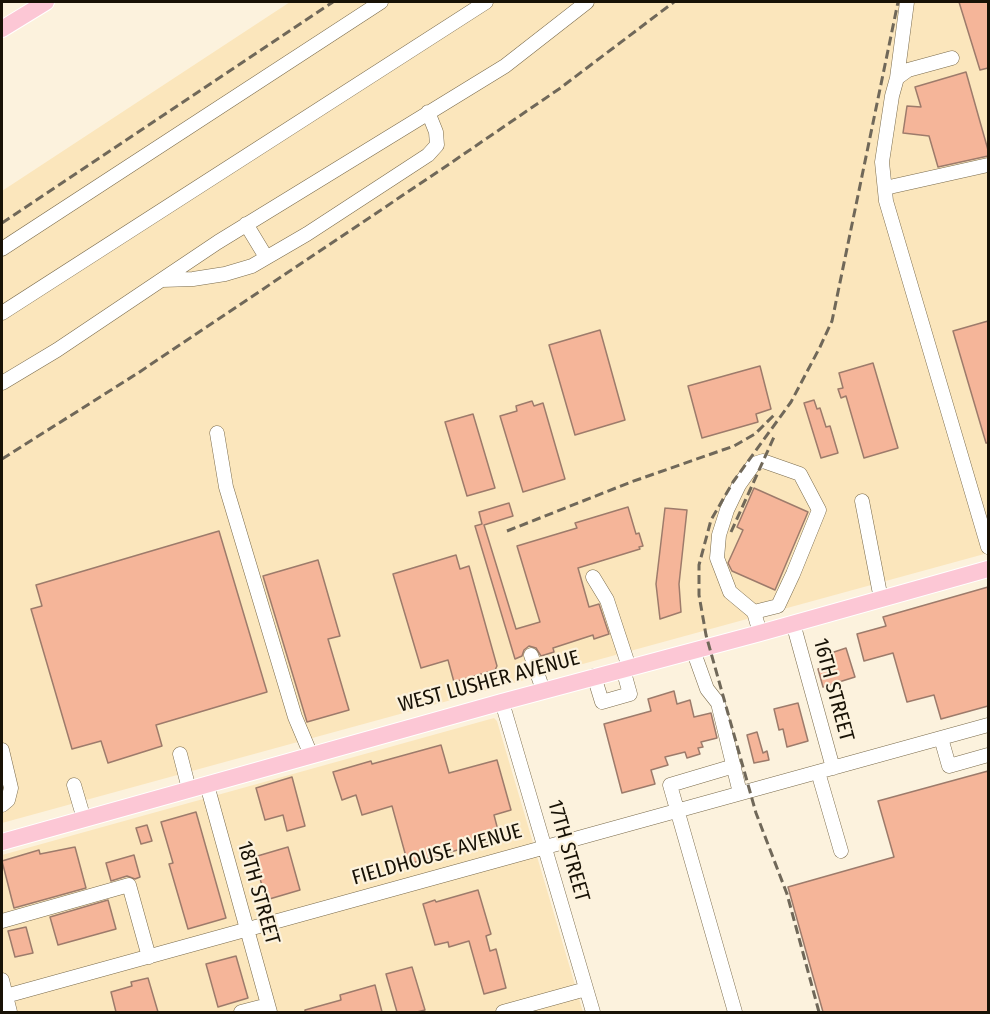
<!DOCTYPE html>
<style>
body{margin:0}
#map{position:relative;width:990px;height:1014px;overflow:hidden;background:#fcf2dd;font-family:"Fira Sans Condensed",sans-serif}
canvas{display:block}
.frame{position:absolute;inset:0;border:3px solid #181206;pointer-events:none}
</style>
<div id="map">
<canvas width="990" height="1014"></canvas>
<div class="frame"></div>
</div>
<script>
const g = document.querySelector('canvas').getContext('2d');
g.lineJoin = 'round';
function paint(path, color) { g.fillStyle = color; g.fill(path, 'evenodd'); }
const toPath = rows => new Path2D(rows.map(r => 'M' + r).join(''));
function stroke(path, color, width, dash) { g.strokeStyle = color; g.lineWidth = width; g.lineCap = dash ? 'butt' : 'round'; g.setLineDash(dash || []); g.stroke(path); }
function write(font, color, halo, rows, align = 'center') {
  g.font = font + ' "Fira Sans Condensed",sans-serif'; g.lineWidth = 4.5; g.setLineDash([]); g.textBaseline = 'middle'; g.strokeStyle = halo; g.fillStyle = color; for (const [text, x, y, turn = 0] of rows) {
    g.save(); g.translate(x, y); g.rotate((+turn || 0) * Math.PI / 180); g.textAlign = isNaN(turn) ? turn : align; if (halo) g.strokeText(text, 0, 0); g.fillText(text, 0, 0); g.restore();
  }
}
const built = toPath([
 [290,2,988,2,988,553,2,823,2,191],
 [494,718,497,721,583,1012,2,1012,2,855]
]);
const building = toPath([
 [959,2,988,2,988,68,980,70,959,2],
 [966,72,988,150,988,156,938,167,929,136,903,133,907,106,921,107,915,87,966,72],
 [988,321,988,443,986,443,953,331,988,321],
 [600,330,625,420,575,435,549,345,600,330],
 [873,363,898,448,864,458,846,396,841,398,838,389,843,388,839,373,873,363],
 [760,366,771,409,756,414,758,422,702,438,688,386,760,366],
 [814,400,817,409,820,408,826,427,830,426,838,453,821,458,804,403,814,400],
 [532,401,534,406,543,403,565,479,523,492,500,416,517,411,516,406,532,401],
 [473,414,495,488,467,496,445,422,473,414],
 [754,488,808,512,775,590,732,571,728,563,743,530,737,527,754,488],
 [509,503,513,516,484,525,516,629,540,622,517,546,577,528,575,523,628,507,636,534,639,533,643,546,639,547,640,549,578,568,589,607,599,604,609,634,594,639,593,635,553,648,554,652,541,656,536,648,529,646,524,650,522,656,515,659,475,526,482,524,479,512,509,503],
 [665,508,687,510,679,584,681,612,660,619,656,584,665,508],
 [219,531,267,692,156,725,162,746,108,763,101,741,72,749,31,609,42,606,36,585,219,531],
 [456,555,460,569,469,566,497,666,495,670,454,682,448,660,421,668,393,574,456,555],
 [318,560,340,636,328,639,349,710,307,722,263,576,318,560],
 [988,587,988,706,941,719,934,695,907,702,893,653,864,661,857,634,886,626,883,617,988,587],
 [846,648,855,677,823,687,818,669,834,664,831,653,846,648],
 [674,691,677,704,690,700,694,717,711,713,717,738,701,742,703,747,698,748,700,754,687,758,685,752,665,757,668,765,651,770,655,784,622,793,604,724,651,711,648,699,674,691],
 [798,703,808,741,787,747,783,729,779,730,774,709,798,703],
 [757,732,763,753,767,751,769,760,754,763,747,735,757,732],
 [441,745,449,773,497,760,511,810,494,815,500,838,408,864,392,806,362,815,356,795,342,800,333,772,371,761,372,764,441,745],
 [988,771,988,1012,823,1012,788,887,894,857,878,801,988,771],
 [292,777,305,826,287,831,283,815,265,820,256,788,292,777],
 [196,812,226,918,188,929,169,864,173,863,161,822,196,812],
 [147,825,152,841,141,844,136,828,147,825],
 [75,847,86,888,14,908,2,861,39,850,40,854,75,847],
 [288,847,300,890,266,900,254,857,288,847],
 [134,855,140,877,135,879,127,876,111,881,106,863,134,855],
 [478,890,491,934,486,936,490,951,496,949,506,988,484,994,469,941,449,947,448,942,435,945,423,904,435,900,436,902,478,890],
 [108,900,116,929,58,945,50,917,108,900],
 [26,927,33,953,15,957,8,931,26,927],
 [236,956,248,998,218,1007,206,964,236,956],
 [412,967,425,1010,417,1012,397,1012,386,974,412,967],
 [148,978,158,1012,116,1012,111,992,132,986,131,982,148,978],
 [375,985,382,1012,305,1012,305,1010,341,1000,340,995,375,985]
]);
const minor = toPath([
 [952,58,908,70,897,78,892,96,882,162,886,201,988,547],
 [897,78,907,2],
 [885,188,988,165],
 [246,224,266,257],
 [2,249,381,2],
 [162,280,193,279,225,274,252,266,307,234,428,155,437,145,436,132,428,112],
 [2,313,486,2],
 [2,383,57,350,218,242,505,66,587,2],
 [217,433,226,487,295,717,311,755],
 [862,501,881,599],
 [593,577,607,600,629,667],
 [754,612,730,592,717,558,719,535,727,510,739,485,754,464,763,461,800,474,819,510,793,574,778,606,754,612,760,633],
 [793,623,833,768],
 [693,650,707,689,718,703,740,793],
 [531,655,543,690],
 [594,676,602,702,630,694,623,669],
 [502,702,593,1012],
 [941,738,949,766,988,755],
 [2,750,11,788,8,800,2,805],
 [180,754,189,789],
 [734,766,670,785,735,1012],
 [818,772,841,851],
 [74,785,84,819],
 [207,785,270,1012],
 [2,921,129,885,149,957],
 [2,980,10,1012],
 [2,997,988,725],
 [241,1012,268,1005],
 [503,1012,586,989]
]);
const major = toPath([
 [2,29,46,2],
 [2,842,502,702,760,633,988,569]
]);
const rail = toPath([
 [2,223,333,2],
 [2,459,138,373,439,171,559,89,674,2],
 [507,531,631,482,734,446,755,434,774,415],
 [731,532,774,437],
 [819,1012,787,894,756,813,706,635,699,595,699,565,711,520,733,482,791,402,820,347,832,321,898,2]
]);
const streetNames = [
 ["WEST LUSHER AVENUE",489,682,-15],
 ["16TH STREET",833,690,75],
 ["17TH STREET",568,851,74],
 ["FIELDHOUSE AVENUE",437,855,-16],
 ["18TH STREET",258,893,74]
];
paint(built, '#fbe6bc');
paint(building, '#f5b599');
stroke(building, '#9d7b6b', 1.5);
stroke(minor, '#7a6b4c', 15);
stroke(major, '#fff', 18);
stroke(minor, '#fff', 14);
stroke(major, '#fcc7d5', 16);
stroke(rail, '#706859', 3, [9, 4.5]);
write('21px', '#181206', '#fcf2dd', streetNames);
</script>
